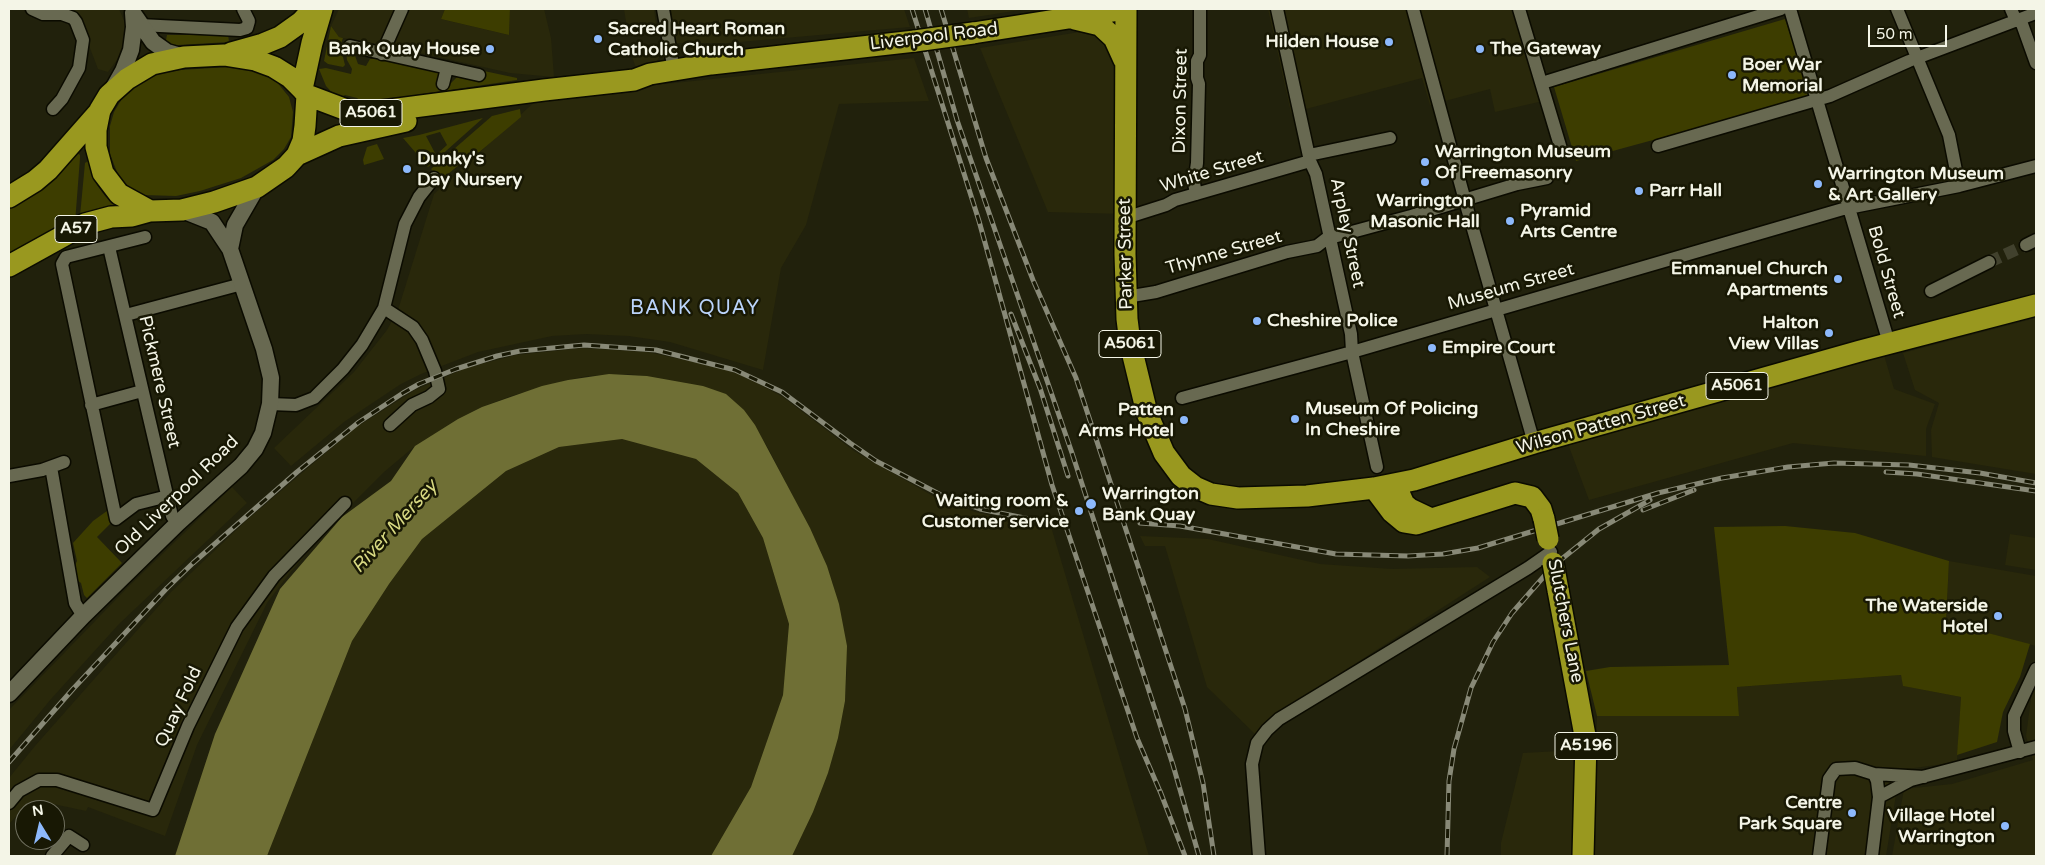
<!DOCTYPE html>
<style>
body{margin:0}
#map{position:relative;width:2045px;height:865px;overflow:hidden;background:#21210c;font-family:"Varela Round",sans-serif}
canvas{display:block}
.frame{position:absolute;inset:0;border:10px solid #f4f5e7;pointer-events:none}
.north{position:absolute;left:15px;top:800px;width:50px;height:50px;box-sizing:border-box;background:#181804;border:1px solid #70705f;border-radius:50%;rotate:351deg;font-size:14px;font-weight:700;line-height:20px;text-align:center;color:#f4f5e7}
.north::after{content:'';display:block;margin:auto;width:18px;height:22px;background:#8db9fc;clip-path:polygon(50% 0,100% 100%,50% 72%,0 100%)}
.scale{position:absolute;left:1868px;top:25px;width:79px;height:22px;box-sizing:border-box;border:2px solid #f4f5e7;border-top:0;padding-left:6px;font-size:15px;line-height:18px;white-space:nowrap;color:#f4f5e7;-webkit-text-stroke:4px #181804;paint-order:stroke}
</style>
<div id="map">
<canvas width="2045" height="865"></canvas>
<div class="frame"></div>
<div class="north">N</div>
<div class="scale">50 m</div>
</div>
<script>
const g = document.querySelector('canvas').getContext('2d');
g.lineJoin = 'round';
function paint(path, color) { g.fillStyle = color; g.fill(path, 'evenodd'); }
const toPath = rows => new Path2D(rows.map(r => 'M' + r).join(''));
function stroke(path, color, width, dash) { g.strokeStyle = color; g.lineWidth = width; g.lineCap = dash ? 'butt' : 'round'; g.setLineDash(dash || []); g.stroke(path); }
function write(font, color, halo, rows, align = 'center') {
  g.font = font + ' "Varela Round",sans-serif'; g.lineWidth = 5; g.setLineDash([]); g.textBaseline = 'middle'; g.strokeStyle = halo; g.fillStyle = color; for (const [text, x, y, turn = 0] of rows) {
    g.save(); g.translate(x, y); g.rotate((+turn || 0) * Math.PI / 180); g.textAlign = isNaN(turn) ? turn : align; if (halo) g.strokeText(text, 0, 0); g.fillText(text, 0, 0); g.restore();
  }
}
const built = toPath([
 [75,9,119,9,128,30,122,53,108,72,98,69],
 [339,9,445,9,441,19,509,35,510,9,544,9,551,38,554,77,510,73,394,47,343,38,339,37,331,26],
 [624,9,654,9,656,24,627,28],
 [671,9,904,9,910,27,728,43,676,43],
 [967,9,1027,9,969,18],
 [1268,9,1515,9,1543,101,1495,112,1490,89,1430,105,1422,78,1291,113],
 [1086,31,1098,37,1117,59,1124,214,1048,212,980,48],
 [659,46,660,55,654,67,636,68,630,51],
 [914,58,929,101,839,104,806,225,781,268,763,370,670,342,629,336,586,334,552,336,478,352,421,374,401,384,344,422,291,466,274,448,354,372,387,330,398,310,434,194,540,97],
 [2036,318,2036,474,1932,457,1931,430,1939,403,1915,390,1903,353],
 [582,348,647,352,709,365,742,375,783,397,854,451,933,496,975,512,1052,530,1149,856,792,856,813,812,828,773,838,738,845,701,847,668,833,584,820,550,768,448,744,410,703,386,647,376,627,374,587,376,568,380,511,396,482,407,458,419,415,446,384,472,338,518,289,574,267,603,197,745,165,836,88,807,86,811,44,802,25,807,9,824,9,778,35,746,171,592,248,519,355,428,415,390,466,368,516,355],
 [1884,355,1894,389,1935,404,1926,429,1926,456,1793,443,1589,500,1568,444],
 [622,439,696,459,738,493,763,538,789,624,783,695,751,787,711,856,267,856,352,641,389,584,422,539,506,471,559,447],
 [232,487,247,503,119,624,51,699,9,750,9,710,128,587],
 [2010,534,2036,538,2036,570,2005,565],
 [1140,536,1208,539,1320,564,1392,569,1477,567,1490,577,1266,721,1255,734,1207,687,1165,546,1145,546],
 [1949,561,2036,576,2036,646,1946,622],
 [1901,675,1904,686,1961,697,1957,762,1900,770,1886,856,1594,856,1597,716,1739,716,1737,687],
 [2036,679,2036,856,1892,856,1904,789,1952,784,2033,760,2026,736,2031,699],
 [1578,750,1574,856,1501,856,1501,843,1523,753]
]);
const green = toPath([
 [445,9,510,9,509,35,441,19],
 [1785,19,1811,97,1576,161,1554,87],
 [331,26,339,37,343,38,338,52,342,53,345,65,343,67,328,64,324,61],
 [207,33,228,34,229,42,178,45,170,44,162,40,166,40,167,35,206,35],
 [346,51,354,53,358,64,366,66,370,59,378,58,439,73,448,86,457,77,484,71,517,78,517,80,369,102,361,101,357,98,345,95,338,99,326,86,319,69,326,68,351,74,352,69,347,60],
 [244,66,272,76,289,97,293,112,291,137,284,149,273,160,241,178,200,191,176,196,143,195,131,189,119,177,110,154,110,126,114,112,123,97,135,85,161,73,181,70],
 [520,109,521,117,471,159,467,158,441,180,431,169,492,116],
 [483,118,428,167,403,138,419,135],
 [440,132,447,145,436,155,426,136],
 [377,144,384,159,364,165,363,160,367,147],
 [76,152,80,155,80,158,75,223,9,260,9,207],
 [88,161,97,185,105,196,119,209,80,216,85,163],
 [111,508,114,520,97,537,122,563,87,598,84,595,81,583,78,581,75,565,77,561,73,543,93,521],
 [1785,526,1855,533,1949,561,1946,622,2030,644,2020,677,2003,712,1997,742,1957,755,1961,697,1903,686,1901,675,1737,687,1739,716,1597,716,1586,671,1610,667,1729,665,1714,527]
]);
const water = toPath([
 [609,374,647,376,703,386,726,394,744,410,755,425,810,528,827,566,839,604,847,646,845,701,838,738,828,773,813,812,792,856,711,856,751,787,783,695,789,624,763,538,738,493,696,459,622,439,559,447,506,471,422,539,389,584,352,641,267,856,175,856,215,734,280,589,342,517,391,481,415,446,458,419,482,407,542,386,568,380]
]);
const streetTunnel = toPath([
 [1989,262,2026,245]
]);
const street = toPath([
 [32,9,43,14,62,14,73,18,76,22,83,40,79,68,62,99,53,109],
 [663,9,674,71],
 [1277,9,1310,161,1316,174,1351,334,1352,352,1377,467],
 [1413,9,1467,208,1534,443],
 [1519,9,1561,149],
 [1790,9,1889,343],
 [1897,9,1949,135,1959,186],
 [2011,9,2014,16,2022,24,2036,63],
 [136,26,140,25,240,30,247,28,249,21,243,9],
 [350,46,479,75],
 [382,54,402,9],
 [1542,83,1781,9],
 [443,84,447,68],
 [1658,146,1830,96,1909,61,2036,13],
 [1309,155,1390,138],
 [1196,194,1194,183,1197,163,1199,84,1197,78,1197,61,1200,55,1200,9],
 [1125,218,1166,205,1175,200,1310,161],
 [145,237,66,257,62,264,116,519,136,504,168,496],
 [2026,245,2036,240],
 [109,247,172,516,178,523],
 [1931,291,1989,262],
 [1126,297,1156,292,1287,252,1317,246,1326,239,1411,216,1517,184,1547,178],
 [384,308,413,327,422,340,435,371,439,389,429,397,412,405,390,425],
 [126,315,242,284],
 [1182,398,1352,352,1843,209,1959,186,2036,166],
 [270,404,296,405,314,398,343,369,362,345,384,308,405,224,419,197,434,178],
 [91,405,142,391],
 [51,467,75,603,83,616],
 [9,476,42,470,64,462],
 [2020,752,2014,731,2014,716,2036,669],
 [1879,797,1911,780,2036,747],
 [9,803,19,791,39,780,57,780,153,810,188,726,237,627,274,576,345,503],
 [52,856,69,836,83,845],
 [1259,856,1252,764,1257,743,1267,730,1279,719,1528,568,1551,552],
 [1819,856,1829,779,1836,769,1855,768,1874,774,1924,777],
 [1872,856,1879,797,1877,781,1874,774]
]);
const secondary = toPath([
 [133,13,153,42,167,52,184,57],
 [114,87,123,71,131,50,134,27,133,13],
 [230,249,235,225,257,187],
 [9,694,83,616,178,523,241,466,255,449,263,433,270,404,271,378,264,349,230,249,212,222,182,210]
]);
const highway = toPath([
 [1075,19,1100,25,1114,38,1124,60],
 [973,33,1126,9,1125,254,1127,319,1130,343,1147,413,1164,453,1181,476,1195,487,1211,494,1238,498,1307,496,1374,488,1414,480,1534,443,1860,351,2036,305],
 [231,53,263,44,280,37,301,22,313,9],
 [224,55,255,60,274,67,290,77,302,89,307,95,305,126,303,141,297,155,286,167,257,187,214,202,182,210,150,211,119,194,103,173,96,147,96,130,100,110,109,95,127,79,152,64,184,57,224,55],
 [302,89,312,43,322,9],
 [307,95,352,112,367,113,544,90,634,80,650,74,711,64,915,41],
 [297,155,339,136,406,121],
 [9,197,35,181,48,170,100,111],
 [9,266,85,224,111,217,132,216,150,211],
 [1395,484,1404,504,1410,509,1429,518],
 [1374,488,1392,512,1404,522,1416,524,1515,493,1532,497,1541,509,1544,519],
 [1558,590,1586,741,1583,856]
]);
const rail = toPath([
 [912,9,979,221,1052,485,1137,738,1162,796],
 [925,9,957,120,1072,453,1173,765,1199,856],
 [941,9,986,158,1033,280,1076,378,1185,709,1203,783,1214,856],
 [1011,314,1040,388,1068,476],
 [1886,472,1917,474,2036,491],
 [1643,510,1694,490],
 [1140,523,1180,526,1336,554,1408,556,1443,554,1478,548,1658,493,1722,478,1788,467,1834,463,1909,465,1980,473,2036,483],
 [9,762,73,689,167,588,193,563,297,472,359,422,403,393,419,384,456,369,497,356,520,351,584,345,656,350,735,370,782,392,850,443,876,461,941,495,980,509,1049,523],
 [1160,791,1185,856],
 [1447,856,1449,781,1454,749,1471,688,1493,642,1512,613,1553,566,1599,529,1650,500]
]);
const highwayBridge = toPath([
 [915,41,973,33],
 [1544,519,1548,539],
 [1553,563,1558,590]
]);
const markers = [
 [598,39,5,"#8db9fc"],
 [1389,42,5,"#8db9fc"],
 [490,49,5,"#8db9fc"],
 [1480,49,5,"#8db9fc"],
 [1732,75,5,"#8db9fc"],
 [1425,162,5,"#8db9fc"],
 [407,169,5,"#8db9fc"],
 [1425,182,5,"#8db9fc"],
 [1818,184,5,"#8db9fc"],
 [1639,191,5,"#8db9fc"],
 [1510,221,5,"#8db9fc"],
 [1838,279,5,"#8db9fc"],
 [1257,321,5,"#8db9fc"],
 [1829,333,5,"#8db9fc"],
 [1432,348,5,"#8db9fc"],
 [1295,419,5,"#8db9fc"],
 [1184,420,5,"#8db9fc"],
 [1091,504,6,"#8db9fc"],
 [1079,511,5,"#8db9fc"],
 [1998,616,5,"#8db9fc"],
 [1852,813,5,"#8db9fc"],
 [2005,826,5,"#8db9fc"]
];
const shields = [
 [371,113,62],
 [76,229,42],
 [1130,344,62],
 [1737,386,62],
 [1586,746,62]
];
const shieldNames = [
 ["A5061",371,113],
 ["A57",76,229],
 ["A5061",1130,344],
 ["A5061",1737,386],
 ["A5196",1586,746]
];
const poiNames = [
 ["Sacred Heart Roman",608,29],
 ["Catholic Church",608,50],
 ["Hilden House",1379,42,"right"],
 ["Bank Quay House",480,49,"right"],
 ["The Gateway",1490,49],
 ["Boer War",1742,65],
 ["Memorial",1742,86],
 ["Warrington Museum",1435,152],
 ["Of Freemasonry",1435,173],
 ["Dunky's",417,159],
 ["Day Nursery",417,180],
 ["Warrington Museum",1828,174],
 ["& Art Gallery",1828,195],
 ["Parr Hall",1649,191],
 ["Warrington",1425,201,"center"],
 ["Masonic Hall",1425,222,"center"],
 ["Pyramid",1520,211],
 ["Arts Centre",1520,232],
 ["Emmanuel Church",1828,269,"right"],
 ["Apartments",1828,290,"right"],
 ["Cheshire Police",1267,321],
 ["Halton",1819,323,"right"],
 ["View Villas",1819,344,"right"],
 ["Empire Court",1442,348],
 ["Museum Of Policing",1305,409],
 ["In Cheshire",1305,430],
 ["Patten",1174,410,"right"],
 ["Arms Hotel",1174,431,"right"],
 ["Warrington",1102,494],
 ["Bank Quay",1102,515],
 ["Waiting room &",1069,501,"right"],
 ["Customer service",1069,522,"right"],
 ["The Waterside",1988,606,"right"],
 ["Hotel",1988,627,"right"],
 ["Centre",1842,803,"right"],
 ["Park Square",1842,824,"right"],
 ["Village Hotel",1995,816,"right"],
 ["Warrington",1995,837,"right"]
];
const streetNames = [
 ["Liverpool Road",934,37,-7],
 ["Dixon Street",1181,101,-89],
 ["White Street",1212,172,-17],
 ["Arpley Street",1347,233,78],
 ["Thynne Street",1224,253,-16],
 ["Parker Street",1126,254,-91],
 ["Bold Street",1886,272,74],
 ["Museum Street",1511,287,-16],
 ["Pickmere Street",159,382,77],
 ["Wilson Patten Street",1601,425,-16],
 ["Old Liverpool Road",177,496,-44],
 ["Slutchers Lane",1565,621,79],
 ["Quay Fold",179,707,-65]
];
const waterNames = [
 ["River Mersey",395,527,-48]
];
const quarterNames = [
 ["BANK QUAY",695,309]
];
paint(built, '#29280b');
paint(green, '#3d3d00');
paint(water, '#6f6f35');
stroke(streetTunnel, '#41412d', 12, [12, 6]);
stroke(street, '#0b0b00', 15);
stroke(secondary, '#0b0b00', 19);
stroke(highway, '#0b0b00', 24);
stroke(street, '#686951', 12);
stroke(secondary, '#686951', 16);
stroke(highway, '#99981f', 21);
stroke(rail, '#888977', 5);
stroke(rail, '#181804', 3, [9]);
stroke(highwayBridge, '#0b0b00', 24, []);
stroke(highwayBridge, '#99981f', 21);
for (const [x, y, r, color] of markers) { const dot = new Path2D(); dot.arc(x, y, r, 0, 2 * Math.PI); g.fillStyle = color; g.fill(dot); stroke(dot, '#181804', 2); }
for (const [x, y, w] of shields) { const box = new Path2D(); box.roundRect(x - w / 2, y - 13.5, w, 27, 4); g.fillStyle = '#181804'; g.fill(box); stroke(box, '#f4f5e7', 1); }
write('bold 16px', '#f4f5e7', null, shieldNames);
write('bold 18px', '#f4f5e7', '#181804', poiNames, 'left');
write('18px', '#f4f5e7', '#181804', streetNames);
write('italic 19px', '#d8d982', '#181804', waterNames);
g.letterSpacing = '1px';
write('20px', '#bbd4fb', '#181804', quarterNames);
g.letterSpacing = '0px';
</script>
